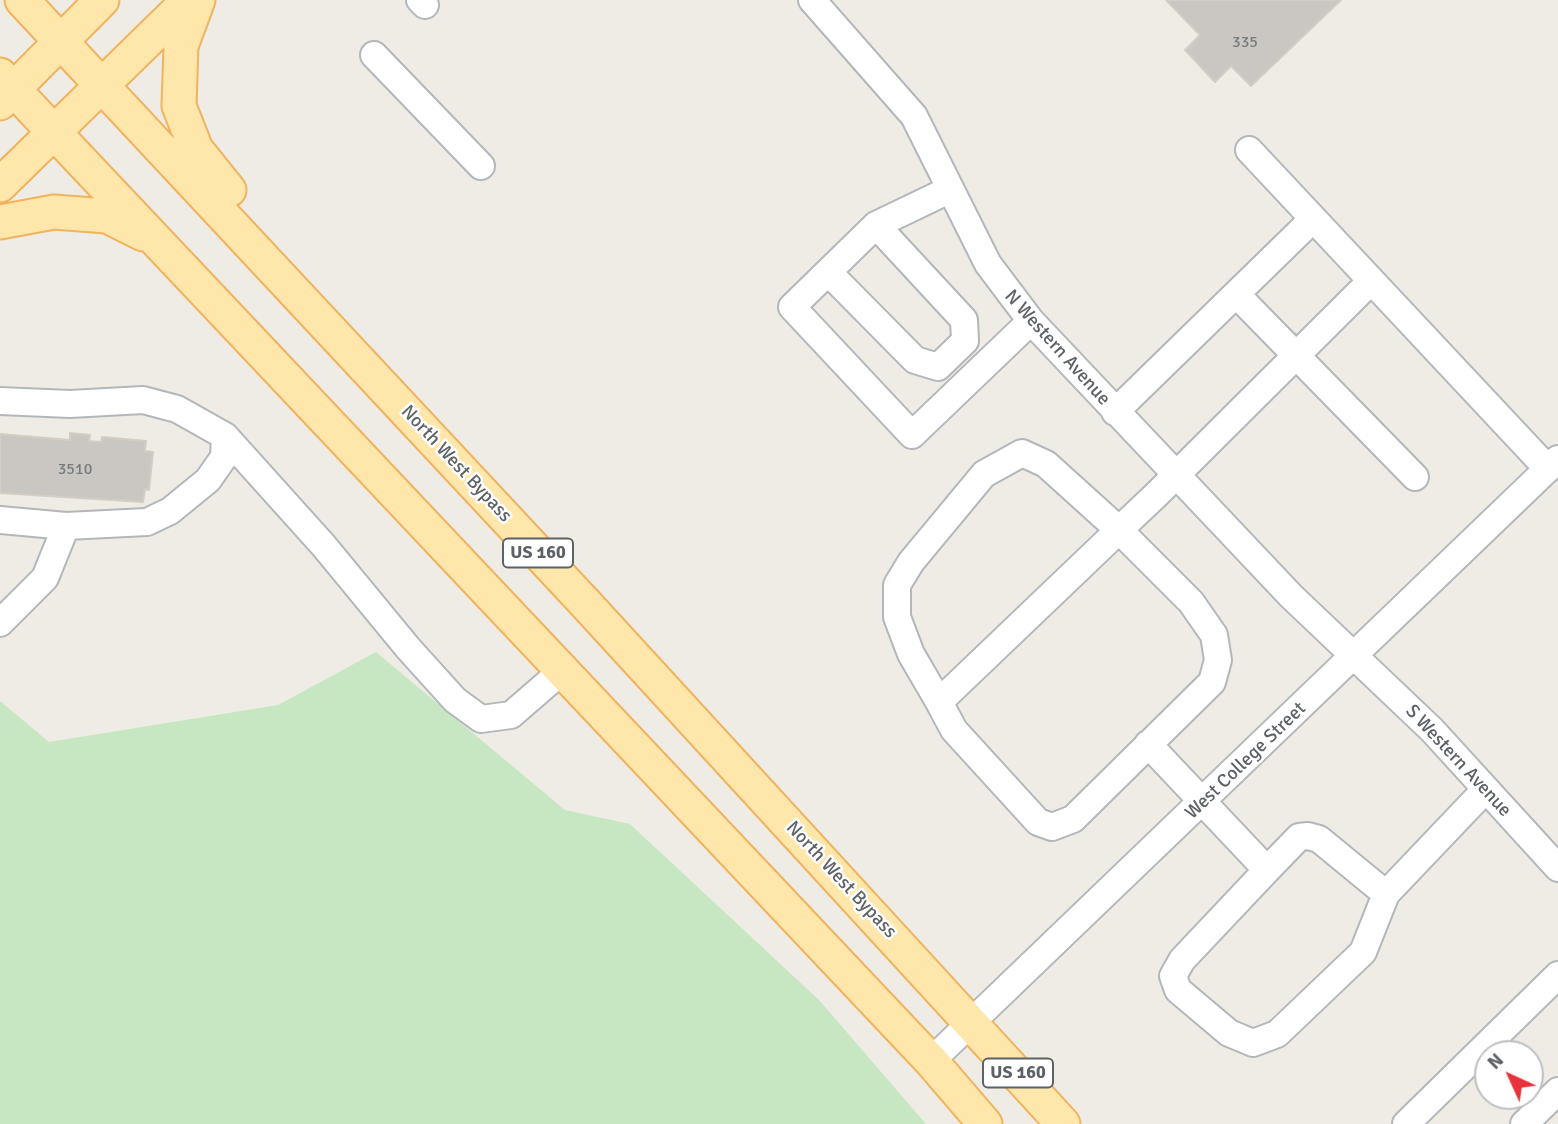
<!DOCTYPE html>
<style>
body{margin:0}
#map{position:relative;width:1558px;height:1124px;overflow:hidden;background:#efece5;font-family:Signika,sans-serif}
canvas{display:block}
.north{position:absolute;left:1474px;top:1040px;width:70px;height:70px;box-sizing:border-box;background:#fff;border:2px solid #bec0c2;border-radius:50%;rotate:315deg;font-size:19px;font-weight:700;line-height:28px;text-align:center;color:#5d6266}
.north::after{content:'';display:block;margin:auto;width:24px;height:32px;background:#e9323c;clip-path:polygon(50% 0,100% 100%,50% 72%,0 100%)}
</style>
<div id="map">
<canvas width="1558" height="1124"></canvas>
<div class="north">N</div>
</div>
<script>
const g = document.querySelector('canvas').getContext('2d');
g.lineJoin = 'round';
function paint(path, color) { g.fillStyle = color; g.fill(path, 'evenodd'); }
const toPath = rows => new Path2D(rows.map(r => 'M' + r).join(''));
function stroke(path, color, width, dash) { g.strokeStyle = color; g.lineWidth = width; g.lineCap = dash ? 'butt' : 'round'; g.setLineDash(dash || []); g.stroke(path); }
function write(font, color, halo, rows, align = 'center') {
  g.font = font + ' Signika,sans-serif'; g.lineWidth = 5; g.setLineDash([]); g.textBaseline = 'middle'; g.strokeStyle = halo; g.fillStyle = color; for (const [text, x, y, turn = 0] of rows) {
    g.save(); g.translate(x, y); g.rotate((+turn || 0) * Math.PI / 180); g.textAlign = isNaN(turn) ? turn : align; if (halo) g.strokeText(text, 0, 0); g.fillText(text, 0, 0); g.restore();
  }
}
const green = toPath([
 [376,652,565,810,630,824,819,1000,926,1124,0,1124,0,701,49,742,278,705]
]);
const building = toPath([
 [1166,0,1341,0,1251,86,1231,66,1215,82,1185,50,1200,35,1166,0],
 [70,433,90,435,89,441,101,442,102,437,146,441,145,451,153,452,149,490,145,489,143,502,0,493,0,434,70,440,70,433]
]);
const minor = toPath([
 [420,0,425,5],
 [812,0,914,116,988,264,1031,321,1291,596,1432,730,1558,868],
 [374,55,481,166],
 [1249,150,1548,469],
 [949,190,876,225,792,307,912,435,1031,321],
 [828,272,915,360,938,367,965,341,964,320,876,225],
 [1236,294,1415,477],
 [0,401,70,404,143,400,177,409,225,436,224,457,208,480,170,511,147,522,66,526,0,520],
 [1115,412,1313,219],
 [225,436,324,546,408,648,455,700,481,719,511,715,563,670],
 [0,623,45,578,66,526],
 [939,702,911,654,897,617,897,585,911,562,984,474,1022,453,1046,464,1119,530,1191,602,1214,635,1218,660,1212,682,1073,819,1052,827,1038,822,954,730,939,702,1119,530,1156,495,1371,281],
 [1148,744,1267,870,1182,960,1173,976,1178,990,1229,1033,1253,1043,1277,1034,1363,952,1386,894,1485,790],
 [1267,870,1299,837,1308,836,1319,839,1386,894],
 [931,1061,1558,459],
 [1406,1124,1558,975],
 [1524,1124,1558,1091]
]);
const major = toPath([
 [22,0,586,604,1063,1124],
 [198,0,181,46,179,106,196,149,229,190],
 [0,75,931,1061,985,1124],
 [0,103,102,0],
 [0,185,189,0],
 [0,222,54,212,107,216,143,234]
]);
const numberNames = [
 ["335",1245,43],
 ["3510",75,470]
];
const shields = [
 [538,553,70],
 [1018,1073,70]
];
const shieldNames = [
 ["US 160",538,553],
 ["US 160",1018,1073]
];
const streetNames = [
 ["N Western Avenue",1057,348,48],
 ["North West Bypass",456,464,47],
 ["West College Street",1246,761,-44],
 ["S Western Avenue",1458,761,47],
 ["North West Bypass",841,880,47]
];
paint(green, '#c7e7c2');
paint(building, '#cac7c2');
stroke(building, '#d4cdc3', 2);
stroke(minor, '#b3b7ba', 30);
stroke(major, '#f1b35d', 37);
stroke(minor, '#fff', 26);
stroke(major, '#ffe6ab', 33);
write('16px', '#787b7d', null, numberNames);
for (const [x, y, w] of shields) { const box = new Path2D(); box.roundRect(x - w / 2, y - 14.5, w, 29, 5); g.fillStyle = '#fff'; g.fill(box); stroke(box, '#5d6266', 2); }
write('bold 18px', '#5d6266', null, shieldNames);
write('19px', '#5d6266', '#fff', streetNames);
</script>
